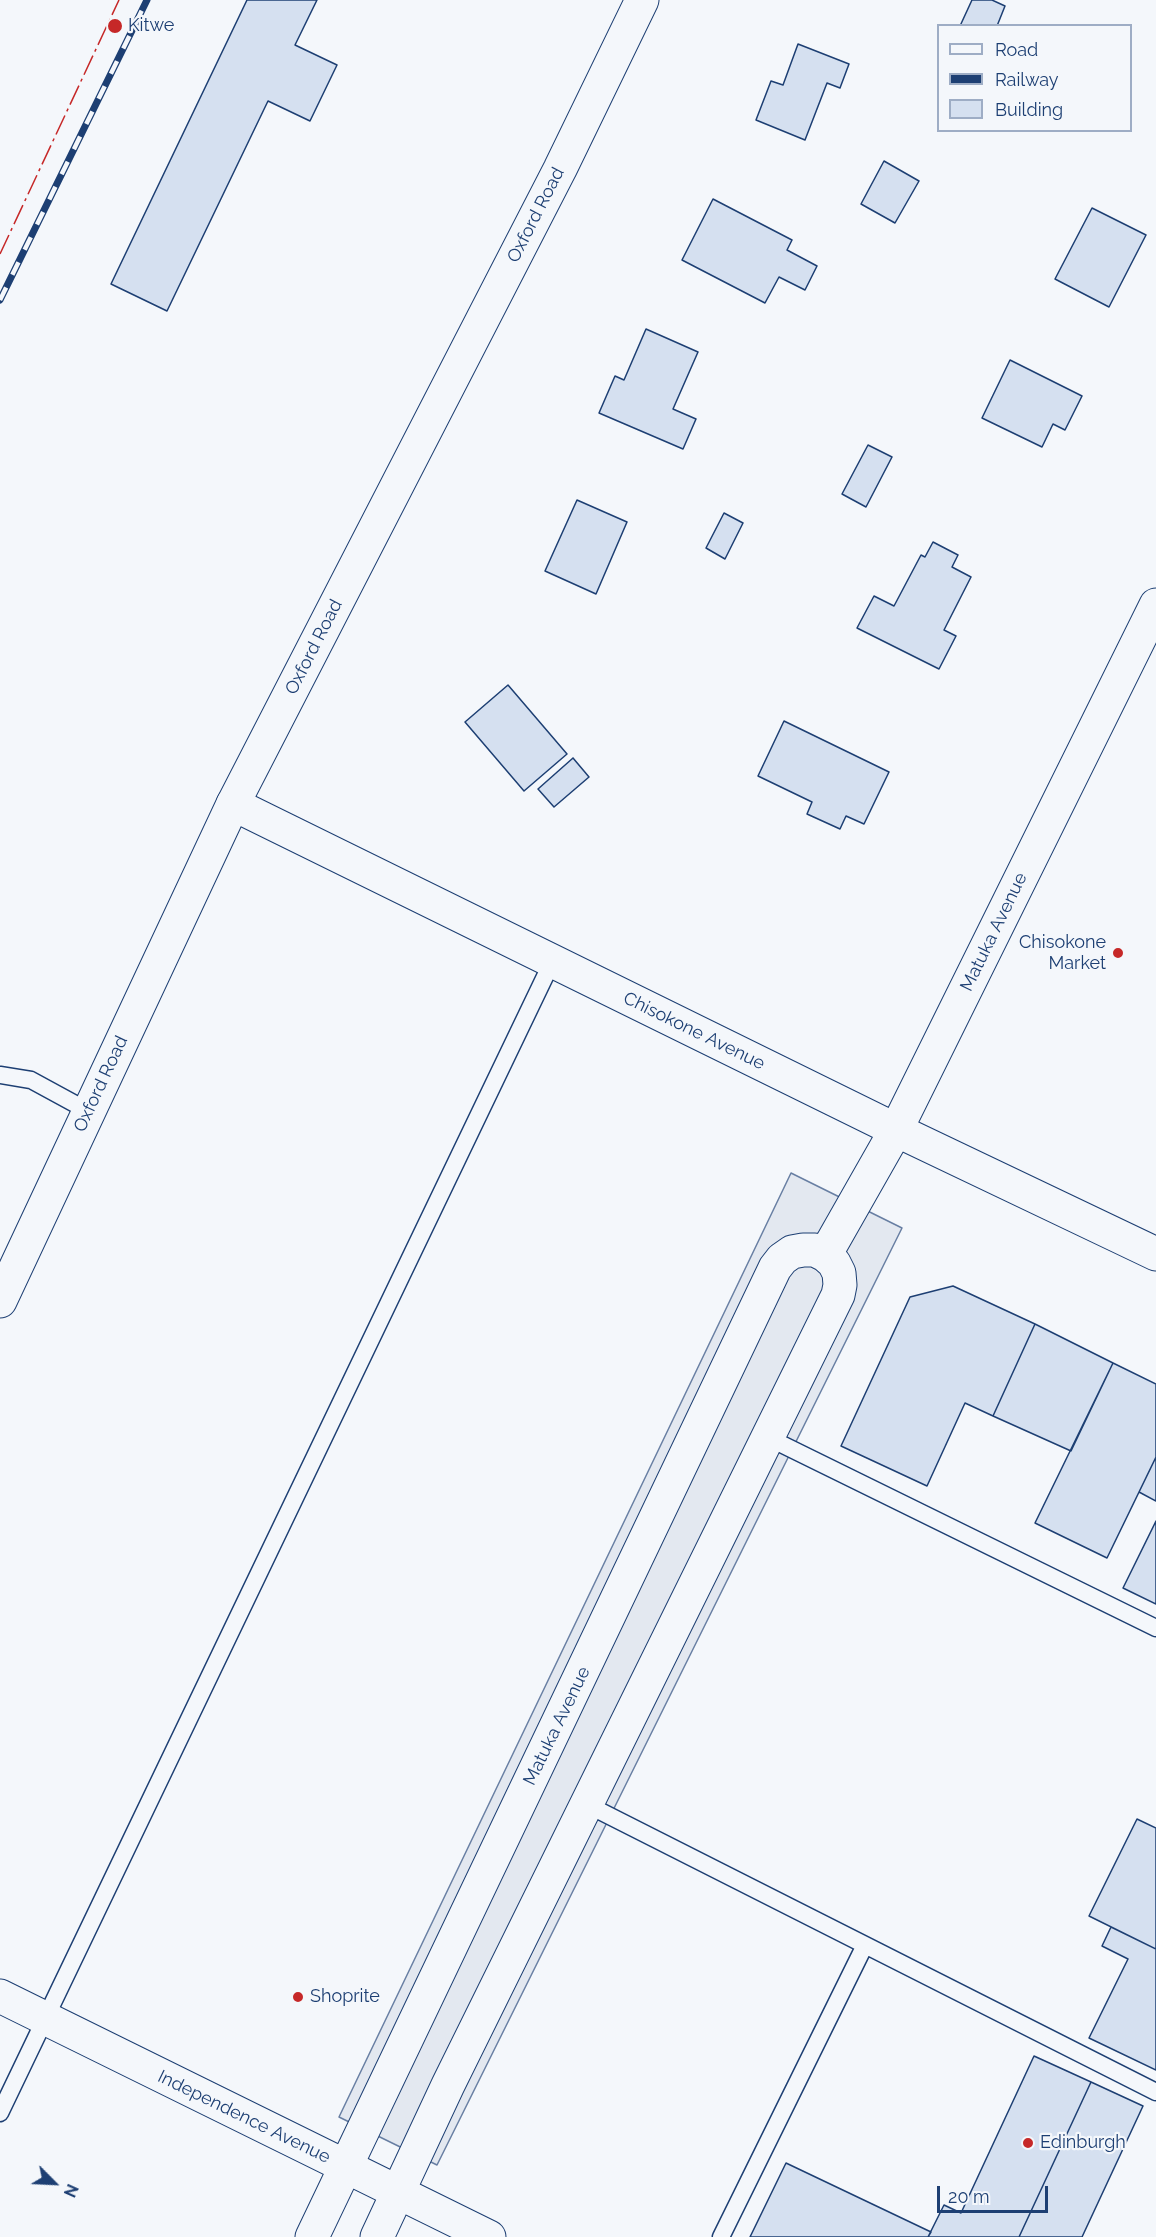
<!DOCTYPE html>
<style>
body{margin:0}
#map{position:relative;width:1156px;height:2237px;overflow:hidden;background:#f4f7fb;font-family:Raleway,sans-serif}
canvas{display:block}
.legend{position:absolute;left:937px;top:24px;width:195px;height:108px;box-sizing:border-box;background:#f4f7fb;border:2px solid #9eadc5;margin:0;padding:8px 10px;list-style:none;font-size:18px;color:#1d3f73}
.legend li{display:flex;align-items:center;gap:12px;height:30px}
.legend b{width:30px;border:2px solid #9eadc5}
.north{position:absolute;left:24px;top:2153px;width:60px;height:60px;-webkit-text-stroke:4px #f4f7fb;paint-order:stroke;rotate:114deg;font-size:16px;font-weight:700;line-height:24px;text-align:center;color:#1d3f73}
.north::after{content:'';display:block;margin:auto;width:21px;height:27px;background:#1d3f73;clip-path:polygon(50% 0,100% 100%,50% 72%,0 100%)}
.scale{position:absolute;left:937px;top:2186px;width:111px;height:27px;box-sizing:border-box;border:3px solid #1d3f73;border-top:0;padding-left:8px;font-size:18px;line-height:21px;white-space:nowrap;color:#1d3f73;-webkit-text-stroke:4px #f4f7fb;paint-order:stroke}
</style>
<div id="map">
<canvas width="1156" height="2237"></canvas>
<ul class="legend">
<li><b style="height:8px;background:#f4f7fb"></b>Road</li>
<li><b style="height:8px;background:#1d3f73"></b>Railway</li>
<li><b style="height:16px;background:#d5e0f0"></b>Building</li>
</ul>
<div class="north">N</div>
<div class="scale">20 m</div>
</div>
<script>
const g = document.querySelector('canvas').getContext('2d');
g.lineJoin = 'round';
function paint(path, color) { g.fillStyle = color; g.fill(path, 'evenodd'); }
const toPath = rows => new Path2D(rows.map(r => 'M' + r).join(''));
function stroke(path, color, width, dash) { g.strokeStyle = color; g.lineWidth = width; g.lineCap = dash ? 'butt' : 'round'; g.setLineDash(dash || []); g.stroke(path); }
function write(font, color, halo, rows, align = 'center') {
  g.font = font + ' Raleway,sans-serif'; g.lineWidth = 4.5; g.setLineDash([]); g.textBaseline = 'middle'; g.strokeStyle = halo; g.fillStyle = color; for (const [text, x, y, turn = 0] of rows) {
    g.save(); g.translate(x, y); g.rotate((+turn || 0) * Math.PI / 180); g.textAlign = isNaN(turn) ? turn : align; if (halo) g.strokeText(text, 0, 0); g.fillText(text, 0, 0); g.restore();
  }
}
const parking = toPath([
 [791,1173,902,1228,437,2165,339,2117,791,1173]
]);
const building = toPath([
 [247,0,317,0,295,45,337,65,310,121,268,101,167,311,111,284,247,0],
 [972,0,992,0,1005,6,997,26,960,26,972,0],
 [798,44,849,64,840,88,827,83,805,140,756,120,771,81,783,85,798,44],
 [884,161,919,181,895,223,861,204,884,161],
 [713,199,792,240,787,250,817,266,805,290,779,277,765,303,682,260,713,199],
 [1092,208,1146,235,1109,307,1055,279,1092,208],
 [646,329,698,352,673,409,696,419,683,449,599,413,615,376,624,380,646,329],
 [1010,360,1082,396,1065,430,1053,424,1042,447,982,418,1010,360],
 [868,445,892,457,866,507,842,494,868,445],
 [577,500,627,522,596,594,545,571,577,500],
 [724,513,743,523,725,559,706,548,724,513],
 [933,542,958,555,952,567,971,577,944,630,956,636,939,669,857,628,874,596,894,606,921,555,925,557,933,542],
 [508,685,567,754,524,791,465,722,508,685],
 [784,721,889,772,864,824,846,816,840,829,807,814,812,802,758,776,784,721],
 [573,758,589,777,554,807,538,789,573,758],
 [953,1286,1035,1324,993,1416,965,1403,927,1486,841,1446,910,1297,953,1286],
 [1035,1324,1113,1363,1071,1451,993,1416,1035,1324],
 [1113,1363,1156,1384,1156,1457,1107,1558,1035,1523,1113,1363],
 [1156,1457,1156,1501,1139,1492,1156,1457],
 [1156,1521,1156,1604,1123,1588,1156,1521],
 [1137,1819,1156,1828,1156,1949,1089,1916,1137,1819],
 [1111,1927,1156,1949,1156,2070,1089,2038,1128,1959,1102,1946,1111,1927],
 [1034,2056,1091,2082,1019,2237,928,2237,944,2205,961,2213,1034,2056],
 [1091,2082,1143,2106,1082,2237,1019,2237,1091,2082],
 [786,2163,931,2232,928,2237,750,2237,786,2163]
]);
const service = toPath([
 [0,1075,31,1080,88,1111],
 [767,1437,1156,1628],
 [586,1804,1156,2092],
 [0,2113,552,962],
 [721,2237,865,1945]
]);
const minor = toPath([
 [825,1255,896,1130,1156,605],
 [312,2237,775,1268,782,1259,792,1252,803,1250,815,1250,825,1255,834,1263,839,1273,840,1285,838,1295,448,2085,377,2237]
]);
const tertiary = toPath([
 [233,804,896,1130,1156,1254]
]);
const secondary = toPath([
 [0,1301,233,804,560,169,642,0]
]);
const trunk = toPath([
 [0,1996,489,2237]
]);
const rail = toPath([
 [0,300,147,0]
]);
const power = toPath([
 [0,254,119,0]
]);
const markers = [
 [115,26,8,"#c62828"],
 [1118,953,6,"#c62828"],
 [298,1997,6,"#c62828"],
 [1028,2143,6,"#c62828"]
];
const poiNames = [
 ["Kitwe",128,26],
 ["Chisokone",1106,943,"right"],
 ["Market",1106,964,"right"],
 ["Shoprite",310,1997],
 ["Edinburgh",1040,2143]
];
const streetNames = [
 ["Oxford Road",536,215,-63],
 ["Oxford Road",314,647,-63],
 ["Matuka Avenue",994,932,-64],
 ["Chisokone Avenue",694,1031,26],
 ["Oxford Road",101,1084,-65],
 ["Matuka Avenue",557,1726,-64],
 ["Independence Avenue",244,2117,26]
];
paint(parking, '#e3e8f0');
stroke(parking, '#687fa3', 1.5);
paint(building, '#d5e0f0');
stroke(building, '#1d3f73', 1.5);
stroke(service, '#1d3f73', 19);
stroke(minor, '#1d3f73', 35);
stroke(tertiary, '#1d3f73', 35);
stroke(secondary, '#1d3f73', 35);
stroke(trunk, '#1d3f73', 35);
stroke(service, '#f4f7fb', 16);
stroke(minor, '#f4f7fb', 33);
stroke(tertiary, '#f4f7fb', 33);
stroke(secondary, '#f4f7fb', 33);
stroke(trunk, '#f4f7fb', 33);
stroke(rail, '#1d3f73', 7);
stroke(rail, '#f4f7fb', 4.5, [14]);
stroke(power, '#c62828', 1.5, [21, 4.5, 3, 4.5]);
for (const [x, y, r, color] of markers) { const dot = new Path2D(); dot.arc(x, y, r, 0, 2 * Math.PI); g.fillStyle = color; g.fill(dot); stroke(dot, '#f4f7fb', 2); }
write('18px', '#1d3f73', '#f4f7fb', poiNames, 'left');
write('18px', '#1d3f73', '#f4f7fb', streetNames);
</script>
